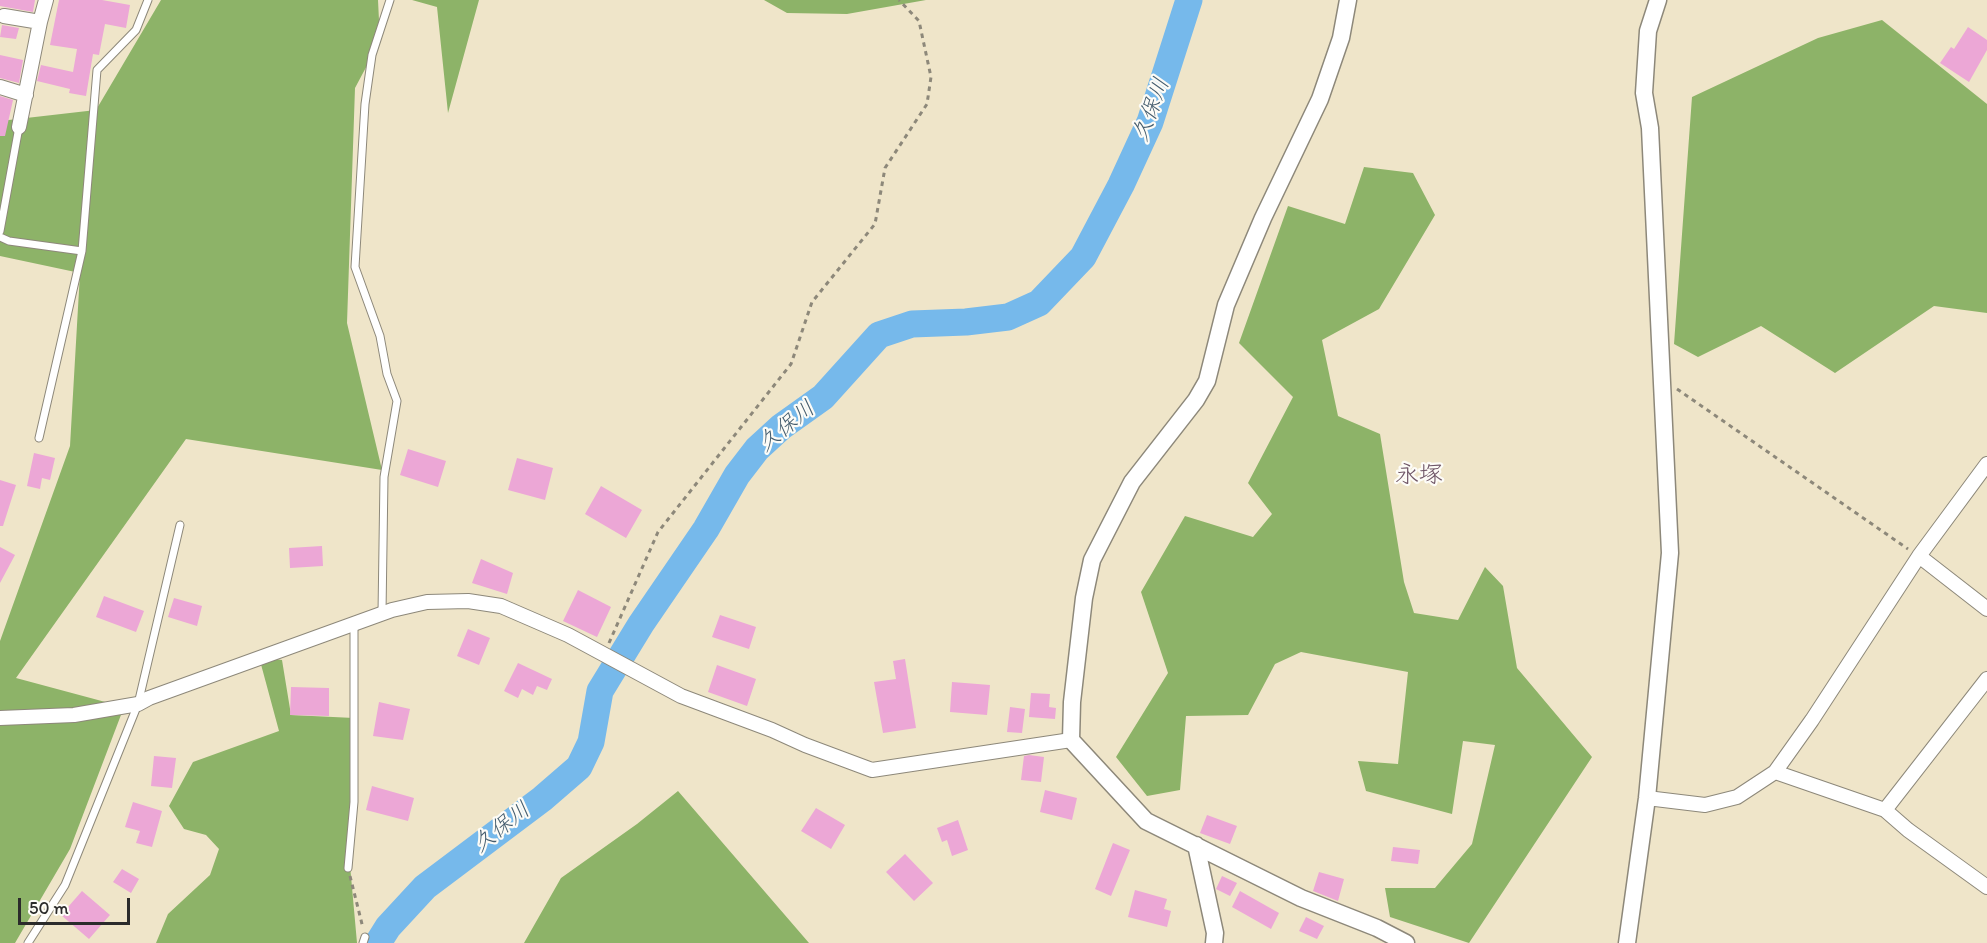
<!DOCTYPE html>
<meta charset="utf-8">
<style>
body{margin:0}
#map{position:relative;width:1987px;height:943px;overflow:hidden;background:#efe5c9;font-family:Itim,sans-serif}
canvas{display:block}
.scale{position:absolute;left:18px;top:898px;width:112px;height:27px;box-sizing:border-box;border:3px solid #2b2b2b;border-top:0;padding-left:8px;font-size:18px;line-height:21px;white-space:nowrap;color:#2b2b2b;-webkit-text-stroke:4px #fdfcf7;paint-order:stroke}
</style>
<div id="map">
<canvas width="1987" height="943"></canvas>
<div class="scale">50 m</div>
</div>
<script>
const g = document.querySelector('canvas').getContext('2d');
g.lineJoin = 'round';
function paint(path, color) { g.fillStyle = color; g.fill(path, 'evenodd'); }
const toPath = rows => new Path2D(rows.map(r => 'M' + r).join(''));
function stroke(path, color, width, dash) { g.strokeStyle = color; g.lineWidth = width; g.lineCap = dash ? 'butt' : 'round'; g.setLineDash(dash || []); g.stroke(path); }
function write(font, color, halo, rows, align = 'center') {
  g.font = font + ' Itim,"Klee One",sans-serif'; g.lineWidth = 4.5; g.setLineDash([]); g.textBaseline = 'middle'; g.strokeStyle = halo; g.fillStyle = color; for (const [text, x, y, turn = 0] of rows) {
    g.save(); g.translate(x, y); g.rotate((+turn || 0) * Math.PI / 180); g.textAlign = isNaN(turn) ? turn : align; if (halo) g.strokeText(text, 0, 0); g.fillText(text, 0, 0); g.restore();
  }
}
const forest = toPath([
 [161,0,378,0,380,41,355,88,347,323,382,470,186,439,16,678,124,707,70,849,15,943,0,943,0,641,70,446,80,273,0,256,0,121,96,110],
 [412,0,479,0,448,113,437,7],
 [764,0,926,0,847,14,787,13],
 [1882,20,1987,104,1987,313,1934,306,1835,373,1761,326,1698,357,1674,344,1692,97,1818,38],
 [1364,167,1413,173,1435,215,1379,309,1322,340,1338,416,1380,434,1404,582,1414,613,1458,620,1485,567,1503,586,1517,668,1592,757,1469,943,1390,917,1385,888,1435,888,1472,844,1495,745,1463,741,1452,814,1366,791,1358,761,1398,764,1408,672,1301,652,1275,664,1248,715,1186,716,1180,790,1147,796,1116,757,1168,673,1141,592,1185,516,1253,537,1272,514,1248,483,1293,397,1239,343,1288,206,1345,224],
 [259,657,282,660,291,715,354,718,349,854,357,943,156,943,168,914,210,875,219,849,206,835,184,829,169,806,193,762,279,731],
 [678,791,809,943,524,943,561,878,637,824]
]);
const river = toPath([
 [378,943,388,927,425,887,542,799,579,767,591,742,600,691,641,624,706,529,737,475,757,449,781,427,823,397,879,335,912,324,966,322,1008,317,1039,303,1083,257,1121,185,1150,122,1189,0]
]);
const building = toPath([
 [0,0,35,0,33,12,0,6],
 [59,0,102,0,130,5,126,28,105,24,99,55,93,54,86,96,69,93,70,89,37,81,41,65,73,72,77,49,50,45],
 [2,25,19,28,16,39,0,37],
 [1968,27,1987,40,1987,50,1969,82,1940,63,1951,47,1954,49],
 [0,55,23,60,19,83,0,78],
 [0,96,13,100,5,136,0,136],
 [408,449,446,461,438,487,400,475],
 [34,453,55,458,50,480,42,478,40,489,27,486],
 [517,458,553,468,545,500,508,490],
 [0,480,16,485,3,526,0,526],
 [601,486,642,510,626,538,585,514],
 [322,546,323,566,290,568,289,548],
 [0,547,15,555,0,583],
 [481,559,513,573,507,594,472,583],
 [578,590,611,607,597,637,563,621],
 [104,596,144,611,136,632,96,617],
 [174,598,202,606,197,626,168,617],
 [720,615,756,627,749,649,712,637],
 [468,629,490,638,479,665,457,656],
 [905,659,916,728,883,733,874,682,896,679,893,661],
 [518,663,552,679,547,690,537,686,533,695,522,689,518,698,504,691],
 [717,665,756,679,747,706,708,692],
 [952,682,990,685,987,715,950,712],
 [291,687,329,688,329,716,290,715],
 [1031,693,1050,694,1049,707,1056,708,1055,719,1029,717],
 [379,702,410,709,403,740,373,736],
 [1010,707,1025,709,1022,733,1007,732],
 [1029,755,1044,757,1041,782,1021,780,1024,756],
 [154,756,176,758,172,788,151,786],
 [372,786,414,798,408,821,366,810],
 [1045,790,1077,798,1072,820,1040,812],
 [133,802,162,811,152,847,136,843,140,831,125,827],
 [816,808,845,825,831,849,801,831],
 [1207,815,1237,826,1230,844,1200,833],
 [958,820,968,850,952,856,947,840,942,842,937,828],
 [1113,843,1130,850,1111,896,1095,889],
 [1393,847,1420,850,1418,864,1391,861],
 [905,854,933,883,914,901,886,872],
 [122,869,139,879,131,893,113,882],
 [1319,872,1344,879,1338,901,1313,891],
 [1222,876,1237,883,1230,896,1216,889],
 [1135,890,1167,899,1164,909,1171,911,1167,927,1128,917],
 [82,891,110,915,89,939,61,915],
 [1240,891,1279,913,1271,929,1232,907],
 [1306,917,1324,926,1317,939,1299,931]
]);
const path = toPath([
 [1677,389,1908,549],
 [609,643,658,532,791,364,812,302,875,224,885,168,927,104,931,77,919,21,899,0],
 [350,876,363,928]
]);
const service = toPath([
 [0,231,19,127],
 [0,237,9,241,82,251],
 [39,438,82,251,97,70,136,30,148,0],
 [382,613,384,477,397,401,387,374,380,336,355,267,365,104,372,55,390,0],
 [348,868,354,802,354,622],
 [28,943,65,885,138,704,180,525],
 [363,943,365,937]
]);
const minor = toPath([
 [4,16,40,22],
 [0,87,26,95],
 [19,127,40,22,46,0],
 [1919,556,1987,609],
 [0,718,74,715,138,704,149,698,392,610,427,602,468,601,501,606,568,635,681,696,772,730,805,745,872,770,1071,740],
 [1775,772,1885,810,1987,679],
 [1647,798,1705,805,1737,797,1775,772,1812,720,1919,556,1987,464],
 [1885,810,1908,830,1987,887]
]);
const tertiary = toPath([
 [1348,0,1341,38,1320,99,1263,218,1226,305,1207,381,1196,400,1132,482,1092,560,1084,598,1072,702,1071,740,1146,821,1301,898,1377,928,1406,943],
 [1196,845,1215,933,1214,943],
 [1627,943,1647,798,1670,553,1650,128,1644,93,1648,31,1658,0]
]);
const waterNames = [
 ["久保川",1152,110,-69],
 ["久保川",787,427,-39],
 ["久保川",502,828,-38]
];
const quarterNames = [
 ["永塚",1419,476]
];
paint(forest, '#8db368');
stroke(river, '#76b9eb', 27);
paint(building, '#eca7d6');
stroke(service, '#8d887a', 9);
stroke(minor, '#8d887a', 16);
stroke(tertiary, '#8d887a', 19);
stroke(path, '#8d887a', 3, [4.5, 4.5]);
stroke(service, '#fff', 7);
stroke(minor, '#fff', 14);
stroke(tertiary, '#fff', 16);
write('italic 22px', '#455d6e', '#fdfcf7', waterNames);
write('24px', '#6f5667', '#fdfcf7', quarterNames);
</script>
